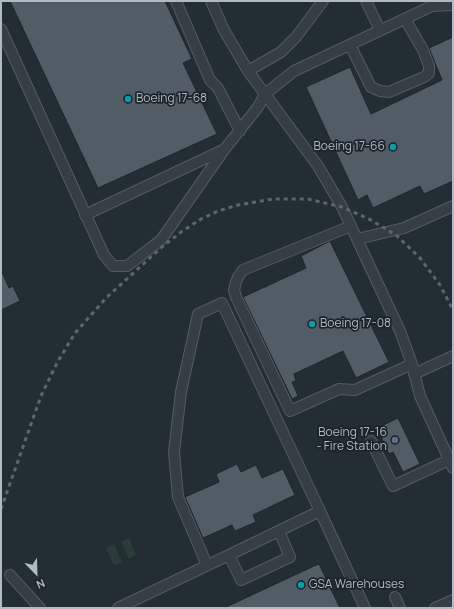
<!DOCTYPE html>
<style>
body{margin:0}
#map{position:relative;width:454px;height:609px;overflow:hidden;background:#232d34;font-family:Manrope,sans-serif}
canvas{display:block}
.frame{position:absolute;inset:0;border:2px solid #b1bac2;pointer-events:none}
.north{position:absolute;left:16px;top:553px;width:40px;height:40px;-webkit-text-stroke:3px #1c232a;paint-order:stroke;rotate:157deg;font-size:11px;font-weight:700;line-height:16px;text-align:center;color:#b1bac2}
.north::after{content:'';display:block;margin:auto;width:14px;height:18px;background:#b1bac2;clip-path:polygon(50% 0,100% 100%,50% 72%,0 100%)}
</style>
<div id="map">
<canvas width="454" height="609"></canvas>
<div class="frame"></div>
<div class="north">N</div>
</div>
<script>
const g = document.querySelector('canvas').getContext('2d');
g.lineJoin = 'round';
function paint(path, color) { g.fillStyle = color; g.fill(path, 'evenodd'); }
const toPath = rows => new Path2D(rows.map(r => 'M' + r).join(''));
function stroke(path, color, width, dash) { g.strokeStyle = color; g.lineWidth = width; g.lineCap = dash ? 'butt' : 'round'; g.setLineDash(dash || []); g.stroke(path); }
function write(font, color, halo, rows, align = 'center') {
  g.font = font + ' Manrope,sans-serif'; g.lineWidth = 3.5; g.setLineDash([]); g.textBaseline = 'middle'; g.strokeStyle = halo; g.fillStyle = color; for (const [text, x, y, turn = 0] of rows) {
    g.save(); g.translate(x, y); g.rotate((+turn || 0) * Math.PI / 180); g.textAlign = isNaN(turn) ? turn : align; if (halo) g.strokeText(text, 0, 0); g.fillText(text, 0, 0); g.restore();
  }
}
const green = toPath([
 [129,538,136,555,129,559,121,542],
 [114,544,122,562,114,565,106,548]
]);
const building = toPath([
 [10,1,165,1,192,59,183,63,217,134,98,188,10,1],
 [453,37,453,181,424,194,420,186,373,208,367,195,358,200,306,87,350,67,371,114,442,80,429,48,453,37],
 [330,241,389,362,356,378,343,351,294,374,296,381,292,382,298,396,292,399,243,297,306,268,301,256,330,241],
 [1,270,9,288,13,286,20,301,1,310,1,270],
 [398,418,420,464,403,472,393,452,389,454,377,428,398,418],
 [237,464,241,472,256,465,262,478,283,469,295,495,253,515,256,522,235,531,232,525,203,538,185,497,219,482,216,474,237,464],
 [319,564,340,608,224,608,314,566,319,564]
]);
const minor = toPath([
 [176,1,210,80,218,88,240,131],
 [211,1,224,30,248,71,318,166,342,207,400,331,412,364,420,396,453,468],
 [366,1,380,30],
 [1,29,104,255,113,266,127,266,161,240,224,150,258,107,265,94,294,71,432,6,453,5],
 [350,45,371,87,380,91,389,92,424,77,429,73,429,66,423,50,405,19],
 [248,71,281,52,296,37,323,1],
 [85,215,223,150],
 [351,226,243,270,238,277,236,282,234,290,236,297,290,411,339,389,355,390,412,364],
 [357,239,404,228,453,206],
 [414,374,453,356],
 [371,441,393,486,449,460],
 [279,531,290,557,241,580,229,555,320,511,365,608],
 [207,565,178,497,174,452,181,392,198,314,222,303,320,511],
 [10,575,40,608],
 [395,597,400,608],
 [118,608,229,555],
 [435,608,453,600]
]);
const rail = toPath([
 [1,509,41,396,57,363,75,333,106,298,162,247,181,232,201,219,218,211,238,205,273,199,308,199,342,207,369,219,396,235,420,258,440,285,453,310]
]);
const markers = [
 [128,99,4,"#0f9aa8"],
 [393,147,4,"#0f9aa8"],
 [312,324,4,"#0f9aa8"],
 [395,440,4,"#5c6f8a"],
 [301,585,4,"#0f9aa8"]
];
const poiNames = [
 ["Boeing 17-68",136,99],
 ["Boeing 17-66",385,147,"right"],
 ["Boeing 17-08",320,324],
 ["Boeing 17-16",387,433,"right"],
 ["- Fire Station",387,447,"right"],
 ["GSA Warehouses",309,585]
];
paint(green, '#2b3d3a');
paint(building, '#515c65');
stroke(building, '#1e252c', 1);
stroke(minor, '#545c63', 12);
stroke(minor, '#363e45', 10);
stroke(rail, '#5d666f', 3, [4, 4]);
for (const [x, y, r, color] of markers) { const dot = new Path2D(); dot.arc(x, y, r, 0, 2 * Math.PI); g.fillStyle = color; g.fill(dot); stroke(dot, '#1c232a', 1.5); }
write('12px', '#b1bac2', '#1c232a', poiNames, 'left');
</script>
